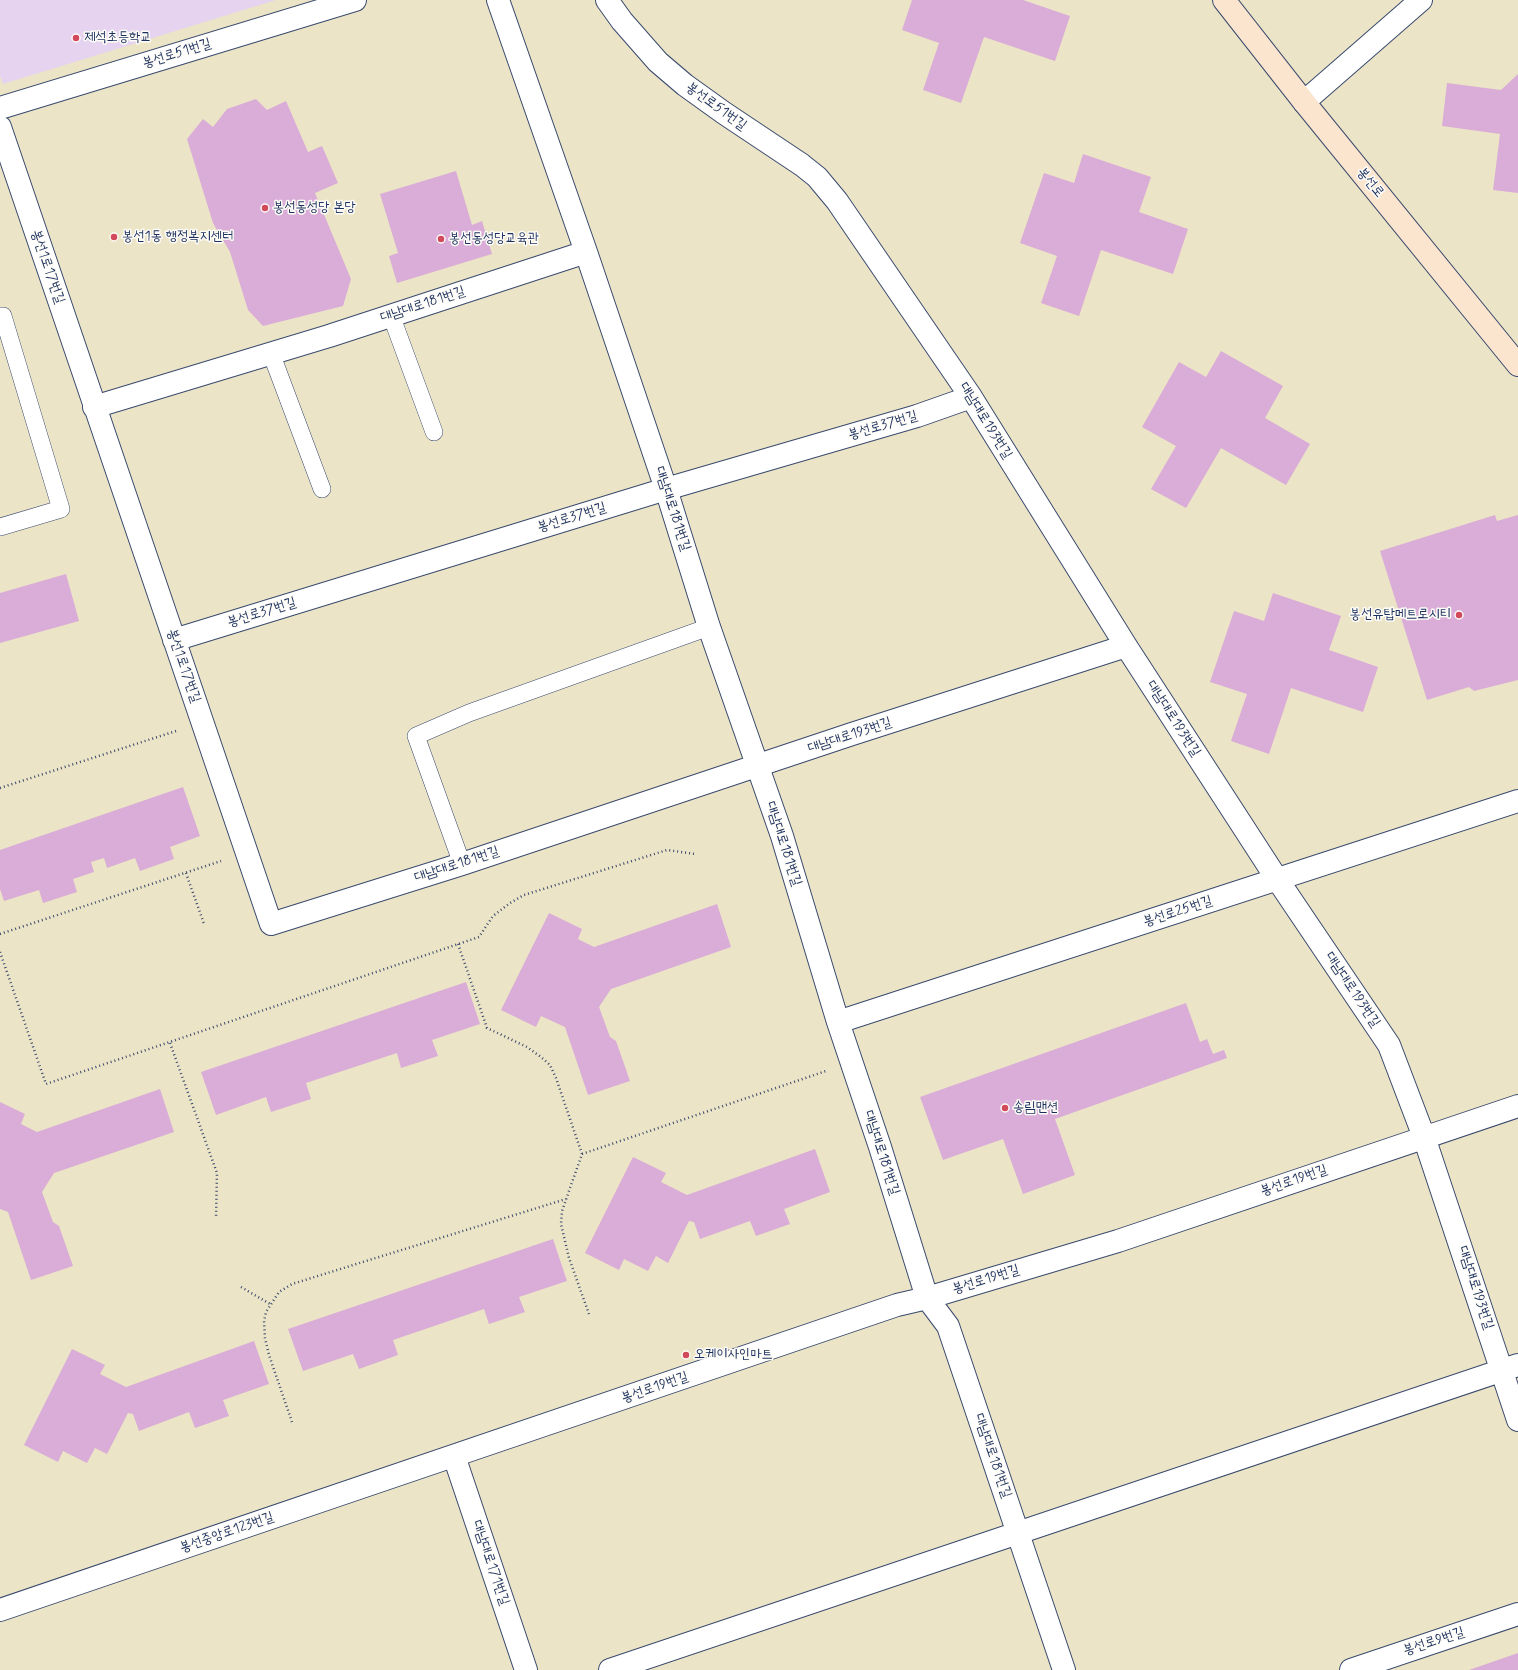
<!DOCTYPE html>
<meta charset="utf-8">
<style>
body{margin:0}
canvas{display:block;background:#ece4c6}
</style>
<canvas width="1518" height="1670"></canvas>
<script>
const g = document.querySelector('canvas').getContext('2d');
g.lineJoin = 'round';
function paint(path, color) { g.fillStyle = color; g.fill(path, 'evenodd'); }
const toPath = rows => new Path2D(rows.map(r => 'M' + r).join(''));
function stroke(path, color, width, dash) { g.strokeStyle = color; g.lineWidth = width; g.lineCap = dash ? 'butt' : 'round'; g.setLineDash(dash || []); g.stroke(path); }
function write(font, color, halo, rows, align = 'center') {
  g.font = font + ' Mynerve,"Poor Story",sans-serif'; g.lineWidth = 3; g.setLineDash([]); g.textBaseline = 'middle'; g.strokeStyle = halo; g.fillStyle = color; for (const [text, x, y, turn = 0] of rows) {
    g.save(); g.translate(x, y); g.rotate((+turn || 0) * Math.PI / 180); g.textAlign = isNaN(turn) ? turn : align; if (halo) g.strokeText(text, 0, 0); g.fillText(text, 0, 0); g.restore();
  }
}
const built = toPath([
 [0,0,276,0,3,84,0,76]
]);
const building = toPath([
 [912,0,1023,0,1070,16,1055,61,984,37,961,103,923,90,939,43,902,30],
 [1518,74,1518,193,1493,190,1500,134,1442,126,1447,83,1501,90],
 [256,99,267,110,286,101,308,152,322,146,338,183,315,193,351,279,343,306,263,326,248,310,230,252,213,223,187,139,203,119,213,127,227,109],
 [1083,154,1151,177,1139,212,1188,229,1173,274,1101,250,1079,316,1041,303,1057,256,1020,243,1044,173,1074,183],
 [456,171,472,225,482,221,492,254,397,283,389,256,398,253,380,194],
 [1221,351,1283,386,1265,418,1310,444,1286,485,1221,448,1186,508,1151,489,1176,446,1142,427,1179,362,1206,377],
 [1495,515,1497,521,1518,515,1518,680,1474,691,1469,687,1427,700,1380,551],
 [66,574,79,621,0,643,0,593],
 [1273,593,1341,616,1329,650,1378,667,1363,712,1291,688,1269,754,1231,741,1247,694,1210,682,1234,611,1264,621],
 [183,787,200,836,170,847,174,859,140,871,135,858,107,868,104,858,91,862,94,872,73,879,77,892,43,903,39,890,4,901,0,889,0,850],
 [717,904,731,947,611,989,599,1007,610,1037,616,1041,630,1081,588,1095,565,1027,541,1016,536,1027,501,1010,549,913,582,929,578,939,594,947],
 [466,982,480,1024,432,1040,438,1056,401,1068,397,1053,306,1083,311,1099,271,1112,266,1097,216,1115,201,1072],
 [1186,1003,1200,1042,1207,1039,1213,1054,1224,1050,1227,1058,1055,1119,1075,1175,1023,1194,1003,1139,943,1160,920,1097],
 [160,1089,174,1132,54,1173,42,1192,53,1222,59,1226,73,1266,31,1280,8,1212,0,1209,0,1102,25,1114,21,1124,37,1132],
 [815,1149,830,1192,784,1209,790,1224,756,1236,750,1221,700,1239,694,1222,689,1221,668,1263,656,1256,648,1271,624,1259,619,1270,585,1253,633,1157,666,1173,661,1182,687,1195],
 [553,1239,567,1281,519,1297,525,1312,489,1324,484,1309,393,1340,398,1355,359,1369,353,1354,303,1371,288,1329],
 [254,1341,269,1384,223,1400,229,1416,195,1428,189,1412,139,1431,133,1414,128,1413,107,1454,95,1448,87,1463,63,1451,58,1462,24,1445,72,1349,105,1365,100,1374,126,1387],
 [1518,1653,1518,1670,1469,1670]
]);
const path = toPath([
 [0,788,176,731],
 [186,873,204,924],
 [0,934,221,861],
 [458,944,487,1028,527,1047,541,1057,550,1065,556,1078,582,1154,562,1211,561,1224,569,1258,589,1314],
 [0,952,46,1084,479,937,493,916,510,903,524,895,667,850,695,854],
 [170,1043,217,1173,216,1218],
 [582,1154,826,1071],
 [241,1287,270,1304],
 [292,1422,269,1355,265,1338,264,1321,266,1312,279,1292,292,1284,566,1199]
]);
const lane = toPath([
 [391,315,434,432],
 [0,316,3,316,61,509,0,527],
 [271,353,322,489],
 [462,864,416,736,469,713,709,627]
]);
const street = toPath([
 [498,0,586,252,666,489,709,627,782,836,838,1022,880,1147,927,1298,948,1326,1064,1670],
 [607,0,622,21,658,62,685,85,724,113,802,165,817,177,837,201,971,397,1126,646,1277,879,1389,1045,1424,1137,1518,1420],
 [1304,102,1421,0],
 [0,108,355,0],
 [0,127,271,924,462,864,852,734,1126,646],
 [94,407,329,336,586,252],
 [174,640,666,489,917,416,971,397],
 [838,1022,1518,801],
 [454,1456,526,1670],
 [0,1610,897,1305,927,1298,1118,1241,1518,1106],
 [610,1670,1518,1365],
 [1351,1670,1518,1614]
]);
const secondary = toPath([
 [1224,0,1304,102,1518,365]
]);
const markers = [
 [76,38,4,"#d1495b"],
 [265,208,4,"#d1495b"],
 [114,237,4,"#d1495b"],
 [441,239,4,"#d1495b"],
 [1459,615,4,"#d1495b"],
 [1005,1108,4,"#d1495b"],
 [686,1355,4,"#d1495b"]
];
const poiNames = [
 ["제석초등학교",84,38],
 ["봉선동성당 본당",273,208],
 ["봉선1동 행정복지센터",122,237],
 ["봉선동성당교육관",449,239],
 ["봉선유탑메트로시티",1451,615,"right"],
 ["송림맨션",1013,1108],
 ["오케이사인마트",694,1355]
];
const streetNames = [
 ["봉선로51번길",177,54,-17],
 ["봉선로51번길",716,107,36],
 ["봉선로",1370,183,51],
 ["봉선1로17번길",47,267,71],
 ["대남대로181번길",423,305,-18],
 ["대남대로193번길",985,421,58],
 ["봉선로37번길",883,426,-16],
 ["대남대로181번길",672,509,72],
 ["봉선로37번길",572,518,-17],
 ["봉선로37번길",262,613,-17],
 ["봉선1로17번길",183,666,71],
 ["대남대로193번길",1173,719,57],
 ["대남대로193번길",850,736,-18],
 ["대남대로181번길",783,844,72],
 ["대남대로181번길",457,865,-18],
 ["봉선로25번길",1178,912,-18],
 ["대남대로193번길",1352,990,56],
 ["대남대로181번길",881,1153,72],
 ["봉선로19번길",1294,1181,-19],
 ["봉선로19번길",986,1280,-17],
 ["대남대로193번길",1475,1288,72],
 ["봉선로19번길",655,1388,-19],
 ["대남대로181번길",992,1456,71],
 ["봉선중앙로123번길",227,1533,-19],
 ["대남대로171번길",490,1563,71],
 ["봉선로9번길",1434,1642,-18]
];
paint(built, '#e5d3f0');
paint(building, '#d9add7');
stroke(lane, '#3a4a6e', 18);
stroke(street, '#3a4a6e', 24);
stroke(secondary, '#3a4a6e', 24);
stroke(path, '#3a4a6e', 2.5, [1, 3]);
stroke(lane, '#fff', 17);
stroke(street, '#fff', 22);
stroke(secondary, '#fbe5cf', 22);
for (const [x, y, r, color] of markers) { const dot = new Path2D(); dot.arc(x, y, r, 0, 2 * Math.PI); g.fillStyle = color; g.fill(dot); stroke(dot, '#fdfcf7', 1.5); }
write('14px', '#1b2f5e', '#fdfcf7', poiNames, 'left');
write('14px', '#1b2f5e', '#fdfcf7', streetNames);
</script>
